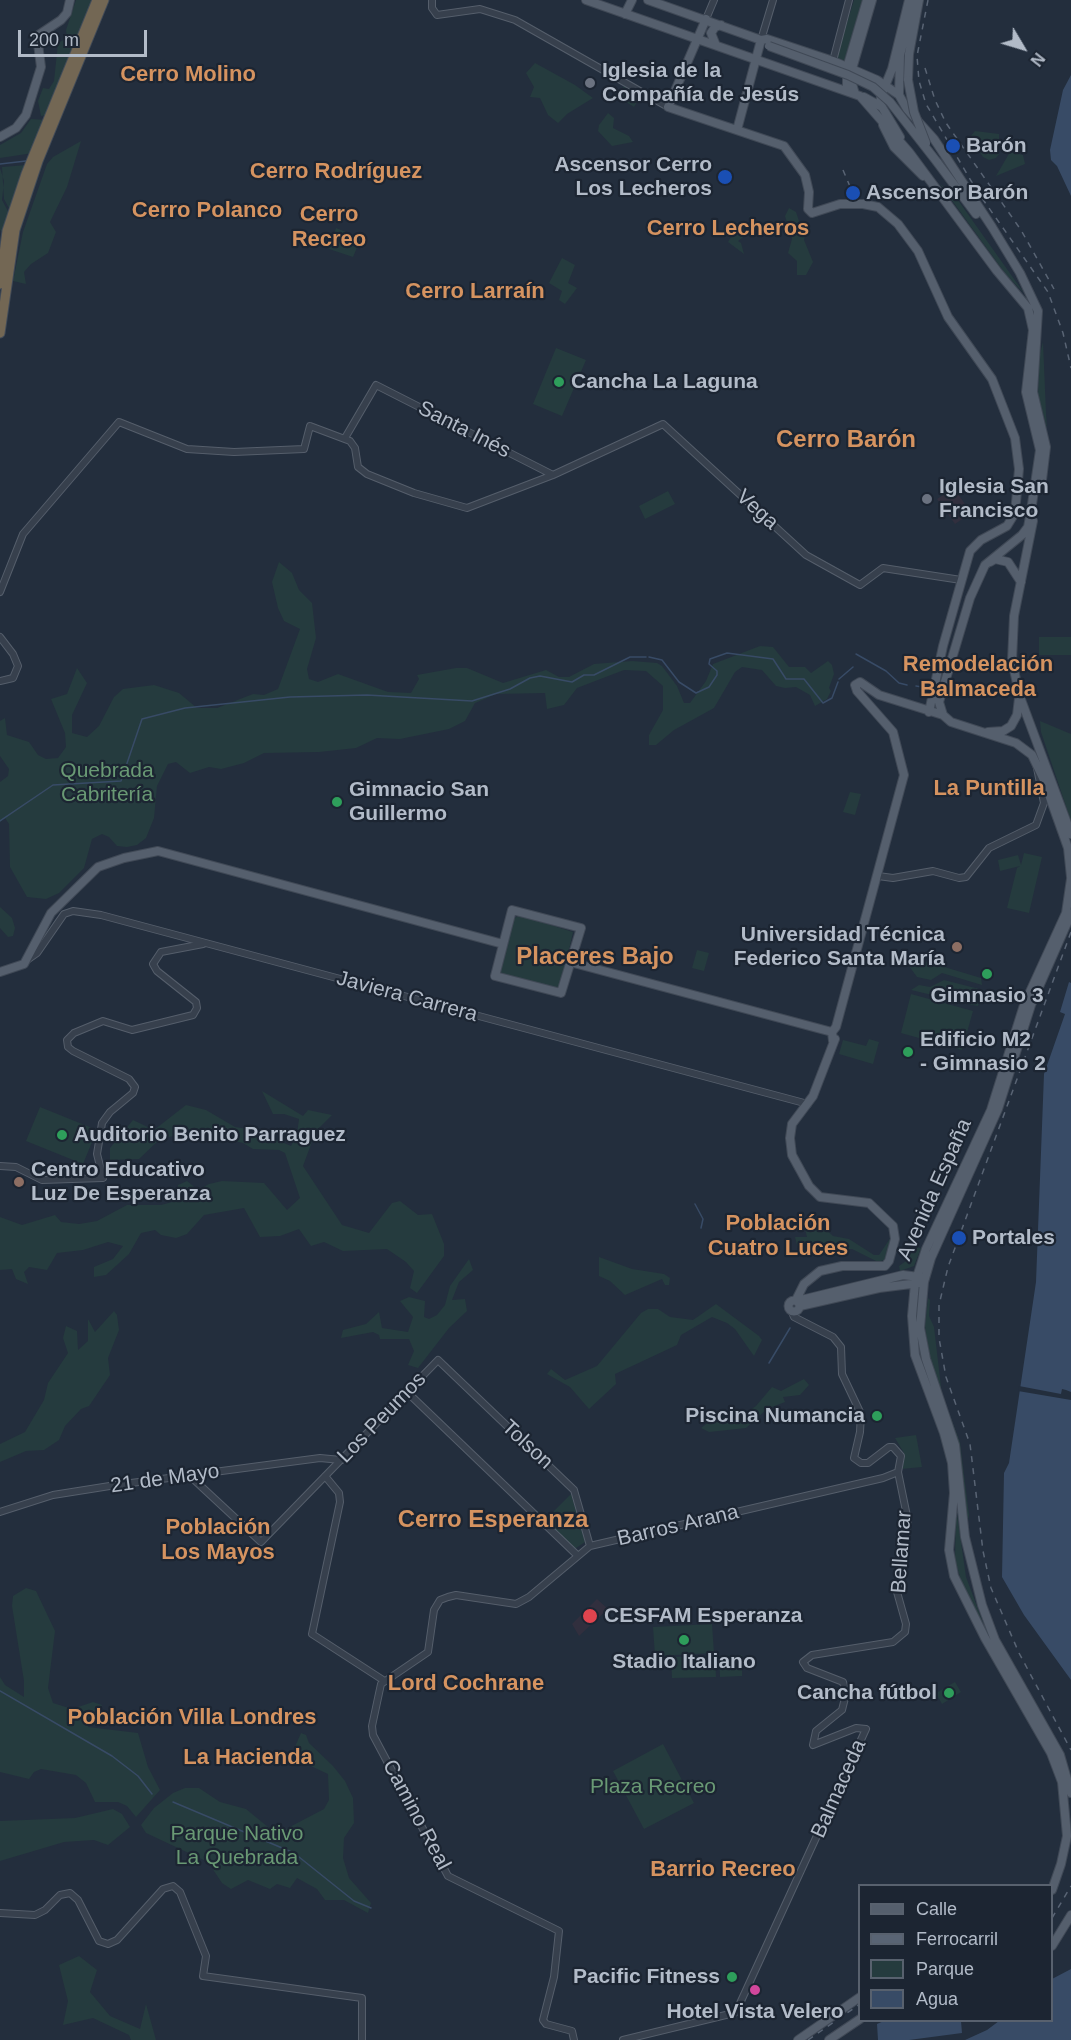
<!DOCTYPE html>
<meta charset="utf-8">
<style>
body{margin:0}
#map{position:relative;width:1071px;height:2040px;overflow:hidden;background:#232e3d;font-family:Arial,sans-serif}
canvas{display:block}
.legend{position:absolute;left:858px;top:1884px;width:195px;height:138px;box-sizing:border-box;background:#1c2532;border:2px solid #58616e;margin:0;padding:8px 10px;list-style:none;font-size:18px;color:#b2bbc8}
.legend li{display:flex;align-items:center;gap:12px;height:30px}
.legend b{width:30px;border:2px solid #58616e}
.north{position:absolute;left:993px;top:18px;width:60px;height:60px;-webkit-text-stroke:4px #1c2532;paint-order:stroke;rotate:128deg;font-size:16px;font-weight:700;line-height:24px;text-align:center;color:#b2bbc8}
.north::after{content:'';display:block;margin:auto;width:21px;height:27px;background:#b2bbc8;clip-path:polygon(50% 0,100% 100%,50% 72%,0 100%)}
.scale{position:absolute;left:18px;top:30px;width:129px;height:27px;box-sizing:border-box;border:3px solid #b2bbc8;border-top:0;padding-left:8px;font-size:18px;line-height:21px;white-space:nowrap;color:#b2bbc8;-webkit-text-stroke:4px #1c2532;paint-order:stroke}
</style>
<div id="map">
<canvas width="1071" height="2040"></canvas>
<ul class="legend">
<li><b style="height:8px;background:#555f6d"></b>Calle</li>
<li><b style="height:8px;background:#596474"></b>Ferrocarril</li>
<li><b style="height:16px;background:#253b3e"></b>Parque</li>
<li><b style="height:16px;background:#384b66"></b>Agua</li>
</ul>
<div class="north">N</div>
<div class="scale">200 m</div>
</div>
<script>
const g = document.querySelector('canvas').getContext('2d');
g.lineJoin = 'round';
function paint(path, color) { g.fillStyle = color; g.fill(path, 'evenodd'); }
const toPath = rows => new Path2D(rows.map(r => 'M' + r).join(''));
function stroke(path, color, width, dash) { g.strokeStyle = color; g.lineWidth = width; g.lineCap = dash ? 'butt' : 'round'; g.setLineDash(dash || []); g.stroke(path); }
function write(font, color, halo, rows, align = 'center') {
  g.font = font + ' Arial,sans-serif'; g.lineWidth = 4.5; g.setLineDash([]); g.textBaseline = 'middle'; g.strokeStyle = halo; g.fillStyle = color; for (const [text, x, y, turn = 0] of rows) {
    g.save(); g.translate(x, y); g.rotate((+turn || 0) * Math.PI / 180); g.textAlign = isNaN(turn) ? turn : align; if (halo) g.strokeText(text, 0, 0); g.fillText(text, 0, 0); g.restore();
  }
}
const medical = toPath([
 [954,488,971,513,955,524,937,499],
 [597,1599,608,1609,579,1636,572,1624]
]);
const green = toPath([
 [76,0,96,0,50,115,41,116,38,101,43,88,49,89,54,81,58,43,67,38,66,30],
 [854,0,864,0,844,61,836,59],
 [535,63,575,85,593,98,567,114,558,123,548,115,540,98,530,97,534,87,526,73],
 [624,86,640,97,634,107,617,96],
 [608,113,614,118,613,128,629,136,633,142,612,146,598,131,599,125],
 [31,119,47,120,33,153,0,158,0,145,21,133],
 [975,131,999,134,999,154,996,158,989,160,983,157,970,137],
 [81,141,67,187,50,222,56,232,48,253,31,264,24,272,26,284,13,281,23,232,47,164,53,157],
 [1010,152,1023,155,1025,164,996,176],
 [27,165,11,212,4,199,2,167],
 [0,168,4,181,2,200,10,215,4,233,0,230],
 [940,184,955,196,1024,293,1007,276],
 [789,208,796,212,799,221,807,228,804,240,813,262,806,275,797,275,797,261,788,253,792,239,785,216],
 [749,216,752,219,755,228,738,241,741,243,744,254,728,242,737,226,743,228,751,223],
 [336,228,361,238,353,257,329,249],
 [562,258,575,265,568,283,577,288,565,304,559,300,562,291,549,283],
 [1043,342,1046,413,1047,428,1038,395,1039,358],
 [556,348,586,360,562,416,533,404],
 [668,491,675,504,645,519,639,506],
 [279,562,292,573,299,590,312,603,316,638,307,669,309,679,318,682,338,674,388,692,411,693,419,679,417,675,456,668,467,668,503,683,546,670,559,677,569,677,594,664,632,661,657,663,662,666,677,686,684,703,690,703,706,681,713,664,760,646,773,647,789,667,805,667,811,673,828,661,832,665,834,674,829,688,831,691,827,699,815,706,810,695,796,687,785,688,776,686,762,670,742,667,735,672,714,708,674,730,656,745,649,745,649,735,663,710,663,686,646,671,624,670,577,688,564,705,547,709,545,693,496,694,475,703,465,721,449,729,400,739,377,738,356,748,319,752,264,753,244,763,221,769,209,767,190,773,176,762,168,764,157,786,154,818,146,838,137,845,127,847,117,846,109,837,102,834,92,839,84,868,59,893,46,899,27,897,10,867,9,824,5,818,0,822,0,782,8,776,9,769,0,756,0,721,5,718,7,735,29,742,38,755,46,759,58,758,66,747,65,733,51,699,67,694,77,668,87,683,72,715,72,733,87,737,99,726,114,697,123,689,154,685,179,693,197,708,217,708,253,694,264,695,278,689,300,629,284,621,278,608,272,582],
 [1039,637,1071,637,1071,655,1039,655],
 [1040,721,1071,734,1071,821,1041,732],
 [850,792,861,794,855,815,843,812],
 [1024,853,1042,857,1029,913,1007,908,1017,868,1020,866,1000,871,998,860,1018,855,1021,865],
 [0,907,12,918,15,928,13,936,8,937,0,928],
 [519,915,573,932,561,985,555,990,502,974,499,968,512,920],
 [697,950,709,953,704,971,692,968],
 [911,957,981,978,982,985,942,973,931,980,917,977,909,966],
 [944,980,983,990,978,1006,952,1001,953,997,933,991,932,995,911,990,919,985,930,987],
 [911,994,973,1011,962,1050,901,1033],
 [869,1039,879,1042,873,1064,839,1054,843,1040,866,1046],
 [262,1091,303,1116,308,1110,332,1115,316,1131,303,1166,342,1225,369,1233,392,1203,400,1201,418,1215,432,1214,444,1244,444,1256,417,1293,410,1288,414,1271,406,1262,387,1249,343,1251,324,1242,311,1246,299,1229,280,1236,260,1237,244,1208,204,1215,187,1234,176,1238,161,1235,155,1230,141,1233,129,1254,106,1275,94,1277,94,1267,113,1259,123,1246,108,1242,83,1250,57,1253,47,1270,29,1267,24,1272,28,1284,16,1279,12,1269,0,1270,0,1217,22,1225,55,1215,61,1222,79,1224,97,1221,127,1205,161,1205,176,1201,178,1185,187,1181,198,1190,209,1184,222,1181,264,1183,287,1210,300,1198,285,1153,279,1150,253,1149,243,1143,208,1135,186,1140,178,1135,160,1139,139,1159,110,1160,110,1148,133,1120,154,1130,186,1105,206,1110,235,1127,254,1130,291,1146,297,1134,299,1119,284,1114,273,1114],
 [40,1107,97,1130,83,1164,26,1141],
 [821,1225,833,1236,849,1239,874,1255,879,1255,891,1237,887,1255,884,1260,878,1262,852,1249,798,1249,795,1237,807,1237,805,1229],
 [911,1246,921,1248,914,1266,900,1271,899,1266,906,1261],
 [599,1257,632,1269,664,1274,670,1278,669,1285,665,1285,662,1279,625,1295,610,1281,599,1276],
 [469,1259,473,1270,459,1282,452,1300,465,1299,467,1311,449,1328,418,1368,408,1365,414,1351,409,1339,380,1339,379,1335,373,1332,341,1338,343,1330,366,1324,379,1312,382,1328,408,1332,413,1317,400,1301,409,1297,425,1301,424,1317,429,1319,437,1315,445,1305,450,1286],
 [928,1298,930,1300,929,1316,934,1327,942,1395,960,1442,969,1515,967,1527,959,1452,939,1393,928,1347,925,1326],
 [716,1304,759,1336,762,1340,754,1356,735,1329,727,1323,712,1317,681,1335,677,1345,615,1374,616,1384,589,1409,570,1387,547,1374,551,1369,565,1380,597,1366,641,1313,648,1309,658,1309,670,1317,693,1320],
 [114,1311,117,1315,119,1330,108,1358,110,1375,89,1406,81,1409,65,1426,59,1440,44,1450,26,1451,0,1462,0,1444,25,1432,44,1400,48,1383,68,1353,63,1338,66,1326,77,1331,78,1350,88,1341,88,1319,95,1332],
 [804,1379,809,1385,800,1395,783,1397,785,1402,767,1409,746,1428,709,1432,701,1428,713,1419,726,1415,731,1423,756,1406,772,1387,781,1391],
 [916,1435,922,1467,901,1469,904,1453,895,1438],
 [571,1494,585,1542,573,1550,546,1519],
 [956,1507,966,1577,988,1636,966,1596,955,1561],
 [26,1588,36,1591,55,1631,48,1688,53,1703,72,1709,93,1702,102,1705,88,1727,138,1733,148,1767,160,1790,136,1817,127,1806,118,1802,95,1802,86,1783,76,1775,41,1769,34,1772,29,1779,0,1772,0,1677,5,1685,24,1697,24,1681,12,1606,13,1596],
 [712,1624,714,1653,655,1656,653,1627],
 [742,1655,742,1676,720,1677,719,1656],
 [715,1656,716,1677,672,1678,671,1657],
 [955,1682,961,1692,942,1704,936,1693],
 [301,1733,306,1735,309,1743,333,1766,345,1781,353,1798,354,1823,344,1838,343,1858,349,1878,371,1903,368,1913,344,1900,325,1900,317,1889,297,1878,290,1888,277,1884,270,1889,248,1880,231,1889,222,1883,208,1862,146,1833,141,1825,154,1808,173,1793,185,1788,199,1788,220,1802,246,1809,268,1827,282,1831,324,1809,329,1800,328,1774,302,1762,294,1749],
 [663,1744,694,1803,644,1829,613,1771],
 [113,1809,122,1814,130,1827,108,1845,94,1840,64,1842,0,1861,0,1821,75,1818],
 [79,1956,97,1970,90,1992,110,2016,140,2029,146,2004,156,2040,131,2040,129,2035,93,2018,63,2025,68,2001,59,1965]
]);
const water = toPath([
 [1071,75,1071,196,1057,166,1051,160,1050,150,1063,90],
 [1069,982,1071,983,1071,1680,1024,1615,1002,1577,1004,1473,1009,1463,1036,1282,1044,1074,1065,1014,1060,1012],
 [1071,1969,1071,2040,965,2040,987,2030,999,2021,1052,2020,1052,1979],
 [886,2020,961,2021,962,2033,909,2040,878,2040,877,2024]
]);
const pier = toPath([
 [1019,1386,1061,1394,1062,1389,1066,1390,1071,1392,1071,1400,1018,1391]
]);
const stream = toPath([
 [0,164,26,161],
 [856,654,886,671,899,683,907,685],
 [649,657,662,660,679,682,696,693,709,687,717,675,717,671,709,664,710,659,727,653,773,659,786,679,804,679,823,703,832,698,838,682],
 [839,679,853,667],
 [916,686,928,688],
 [0,821,53,785,121,781,142,719,185,708,290,697,367,695,472,701,510,689,530,678,540,676,572,682,584,675,594,675,630,657,646,657],
 [695,1204,703,1219,701,1228],
 [769,1363,790,1328],
 [0,1691,112,1756,138,1776,152,1794],
 [173,1802,294,1853,354,1901,371,1908]
]);
const minor = toPath([
 [432,0,432,8,437,15,480,9,515,20,668,107],
 [706,19,714,0],
 [761,40,773,0],
 [833,61,849,0],
 [345,438,376,385,553,475],
 [0,592,23,534,119,422,187,449,234,452,304,449,310,426,350,441,355,448,358,467,367,474,414,493,467,508,553,475,663,424,806,555,860,585,883,568,961,580],
 [0,637,13,654,18,666,13,678,0,681],
 [878,876,893,878,933,871,959,878,966,877,989,848,1036,825,1044,803,1036,763],
 [27,960,37,953,64,914,73,911,101,915,808,1104],
 [0,1166,16,1167,42,1180,103,1178,97,1154,102,1123,110,1112,133,1093,135,1087,129,1079,73,1051,68,1047,67,1040,74,1033,103,1021,132,1030,193,1015,197,1008,196,1002,157,971,153,964,161,952,203,944],
 [791,1310,794,1317,833,1337,841,1347,842,1374,861,1414,860,1432,854,1458,861,1463,868,1463,889,1447,893,1447,901,1456,898,1472],
 [407,1392,577,1555],
 [190,1476,261,1542,438,1360,574,1490,590,1546],
 [325,1476,339,1493,340,1502,312,1634,383,1680],
 [0,1512,53,1495,116,1485,320,1458,341,1460],
 [0,1913,35,1915,45,1910,60,1895,70,1893,78,1900,99,1941,108,1944,117,1940,163,1889,173,1886,180,1892,206,1956,203,1976,362,1998,362,2040],
 [736,2012,866,1729,856,1728,813,1745,816,1731,842,1710,846,1694,843,1682,807,1668,803,1662,812,1655,893,1642,905,1632,906,1624,897,1592,908,1521,898,1472],
 [574,2040,572,2031,546,2024,543,2020,554,1977,559,1931,448,1876,373,1735,372,1726,381,1684,428,1652,434,1610,440,1600,448,1597,456,1595,516,1604,529,1597,590,1546,883,1478,898,1472],
 [623,2040,734,2013]
]);
const major = toPath([
 [586,0,860,96,909,152,997,271,1028,308,1033,330,1026,392,1040,450,1031,511,1028,527,1022,535,985,565,970,598,939,702,943,715,951,722,1016,743,1032,755,1043,778,1068,848,1071,877],
 [648,0,761,40,767,39,833,61,877,80,899,95],
 [914,0,900,55,899,95,907,109,934,139,992,227,1020,273,1038,311,1033,392,1046,447,1042,480],
 [625,14,632,0],
 [706,19,668,107,784,146,805,175,809,192,808,209,812,213,840,204,863,204,878,207,898,224,918,251,948,317,992,379,1015,438,1019,469,1015,513,1007,526,981,540,970,551,943,646,929,712],
 [715,43,711,33,715,27,721,25],
 [908,80,909,54,919,0],
 [847,91,847,68,867,0],
 [855,94,851,80,852,69,872,0],
 [864,97,882,107,900,137],
 [880,105,881,96,892,69,909,0],
 [883,125,894,147,923,176],
 [737,130,761,40],
 [0,137,16,128,26,115,41,67,37,36,61,20,67,13,70,0],
 [937,162,976,214],
 [1033,521,1014,616,1012,661,1020,697,1071,834],
 [990,562,995,559,1008,562,1021,582],
 [988,732,1003,731,1011,726,1017,715,1019,698],
 [512,910,581,928,561,993,495,976,512,910],
 [1071,914,1031,1005,998,1109,931,1258,924,1282,920,1328,926,1359,955,1445,965,1537,982,1605,995,1640,1060,1755,1071,1793],
 [570,962,832,1032],
 [0,972,24,964,51,913,98,867,124,858,158,851,503,944],
 [833,1041,832,1032,836,1027,904,775,893,732,857,691,855,685,860,682,879,695,943,715],
 [796,1300,804,1284,820,1271,842,1266,885,1266,889,1261,895,1239,893,1226,869,1203,820,1197,809,1186,792,1155,790,1138,792,1124,813,1096,835,1039],
 '788.5 1306a5.5 5.5 0 1 1 11 0a5.5 5.5 0 1 1-11 0Z',
 [797,1301,903,1275,919,1277],
 [800,1306,879,1288,919,1283],
 [1052,1890,1061,1864,1067,1836,1062,1782,1051,1753,985,1638,954,1576,949,1550,954,1493,952,1463,944,1433,915,1355,912,1316,915,1283,926,1249,991,1110,1024,1005,1066,913,1071,879],
 [1052,1946,1071,1915],
 [798,2040,860,1997],
 [829,2040,860,2019]
]);
const highway = toPath([
 [0,284,7,231,26,174,97,0],
 [0,333,15,230,38,161,104,0]
]);
const rail = toPath([
 [928,0,917,56,919,81,926,104,977,191,1048,292,1063,333,1071,368],
 [925,68,935,100,946,123,1021,230,1054,289],
 [843,170,854,196],
 [1071,932,948,1267,939,1305,939,1338,946,1377,970,1444,983,1551,991,1588,1019,1653,1071,1750],
 [1052,1918,1071,1886],
 [808,2040,860,2004]
]);
const majorBridge = toPath([
 [769,46,848,75,873,87,890,102,937,162],
 [908,80,914,112,926,143]
]);
const markers = [
 [590,83,6,"#6b7280"],
 [953,146,8,"#1a4fb4"],
 [725,177,8,"#1a4fb4"],
 [853,193,8,"#1a4fb4"],
 [559,382,6,"#2e9e5b"],
 [927,499,6,"#6b7280"],
 [337,802,6,"#2e9e5b"],
 [957,947,6,"#8d6e63"],
 [987,974,6,"#2e9e5b"],
 [908,1052,6,"#2e9e5b"],
 [62,1135,6,"#2e9e5b"],
 [19,1182,6,"#8d6e63"],
 [959,1238,8,"#1a4fb4"],
 [877,1416,6,"#2e9e5b"],
 [590,1616,8,"#e0444e"],
 [684,1640,6,"#2e9e5b"],
 [949,1693,6,"#2e9e5b"],
 [732,1977,6,"#2e9e5b"],
 [755,1990,6,"#d1479c"]
];
const poiNames = [
 ["Iglesia de la",602,71],
 ["Compañía de Jesús",602,95],
 ["Barón",966,146],
 ["Ascensor Cerro",712,165,"right"],
 ["Los Lecheros",712,189,"right"],
 ["Ascensor Barón",866,193],
 ["Cancha La Laguna",571,382],
 ["Iglesia San",939,487],
 ["Francisco",939,511],
 ["Gimnacio San",349,790],
 ["Guillermo",349,814],
 ["Universidad Técnica",945,935,"right"],
 ["Federico Santa María",945,959,"right"],
 ["Gimnasio 3",987,996,"center"],
 ["Edificio M2",920,1040],
 ["- Gimnasio 2",920,1064],
 ["Auditorio Benito Parraguez",74,1135],
 ["Centro Educativo",31,1170],
 ["Luz De Esperanza",31,1194],
 ["Portales",972,1238],
 ["Piscina Numancia",865,1416,"right"],
 ["CESFAM Esperanza",604,1616],
 ["Stadio Italiano",684,1662,"center"],
 ["Cancha fútbol",937,1693,"right"],
 ["Pacific Fitness",720,1977,"right"],
 ["Hotel Vista Velero",755,2012,"center"]
];
const streetNames = [
 ["Santa Inés",464,430,27],
 ["Vega",757,510,42],
 ["Javiera Carrera",407,997,15],
 ["Avenida España",935,1190,-66],
 ["Los Peumos",382,1418,-46],
 ["Tolson",527,1445,43],
 ["21 de Mayo",165,1479,-8],
 ["Barros Arana",678,1526,-13],
 ["Bellamar",902,1552,-86],
 ["Balmaceda",839,1789,-66],
 ["Camino Real",416,1815,62]
];
const parkNames = [
 ["Quebrada",107,771],
 ["Cabritería",107,795],
 ["Plaza Recreo",653,1787],
 ["Parque Nativo",237,1834],
 ["La Quebrada",237,1858]
];
const neighbourhoodNames = [
 ["Cerro Molino",188,75],
 ["Cerro Rodríguez",336,172],
 ["Cerro Polanco",207,211],
 ["Cerro",329,215],
 ["Recreo",329,240],
 ["Cerro Lecheros",728,229],
 ["Cerro Larraín",475,292],
 ["Remodelación",978,665],
 ["Balmaceda",978,690],
 ["La Puntilla",989,789],
 ["Población",778,1224],
 ["Cuatro Luces",778,1249],
 ["Población",218,1528],
 ["Los Mayos",218,1553],
 ["Lord Cochrane",466,1684],
 ["Población Villa Londres",192,1718],
 ["La Hacienda",248,1758],
 ["Barrio Recreo",723,1870]
];
const quarterNames = [
 ["Cerro Barón",846,440],
 ["Placeres Bajo",595,957],
 ["Cerro Esperanza",493,1520]
];
paint(medical, '#312f3e');
paint(green, '#253b3e');
paint(water, '#384b66');
paint(pier, '#232e3d');
stroke(stream, '#384b66', 1.5);
stroke(minor, '#555e6b', 8);
stroke(major, '#404956', 10);
stroke(highway, '#424b58', 11);
stroke(minor, '#37404d', 6);
stroke(major, '#555f6d', 8);
stroke(highway, '#736754', 9);
stroke(rail, '#596474', 1.5, [6, 6]);
stroke(majorBridge, '#404956', 10, []);
stroke(majorBridge, '#555f6d', 8);
for (const [x, y, r, color] of markers) { const dot = new Path2D(); dot.arc(x, y, r, 0, 2 * Math.PI); g.fillStyle = color; g.fill(dot); stroke(dot, '#1c2532', 2); }
write('bold 21px', '#b2bbc8', '#1c2532', poiNames, 'left');
write('21px', '#b2bbc8', '#1c2532', streetNames);
write('21px', '#699974', '#1c2532', parkNames);
write('bold 22px', '#d59360', '#1c2532', neighbourhoodNames);
write('bold 24px', '#d59360', '#1c2532', quarterNames);
</script>
